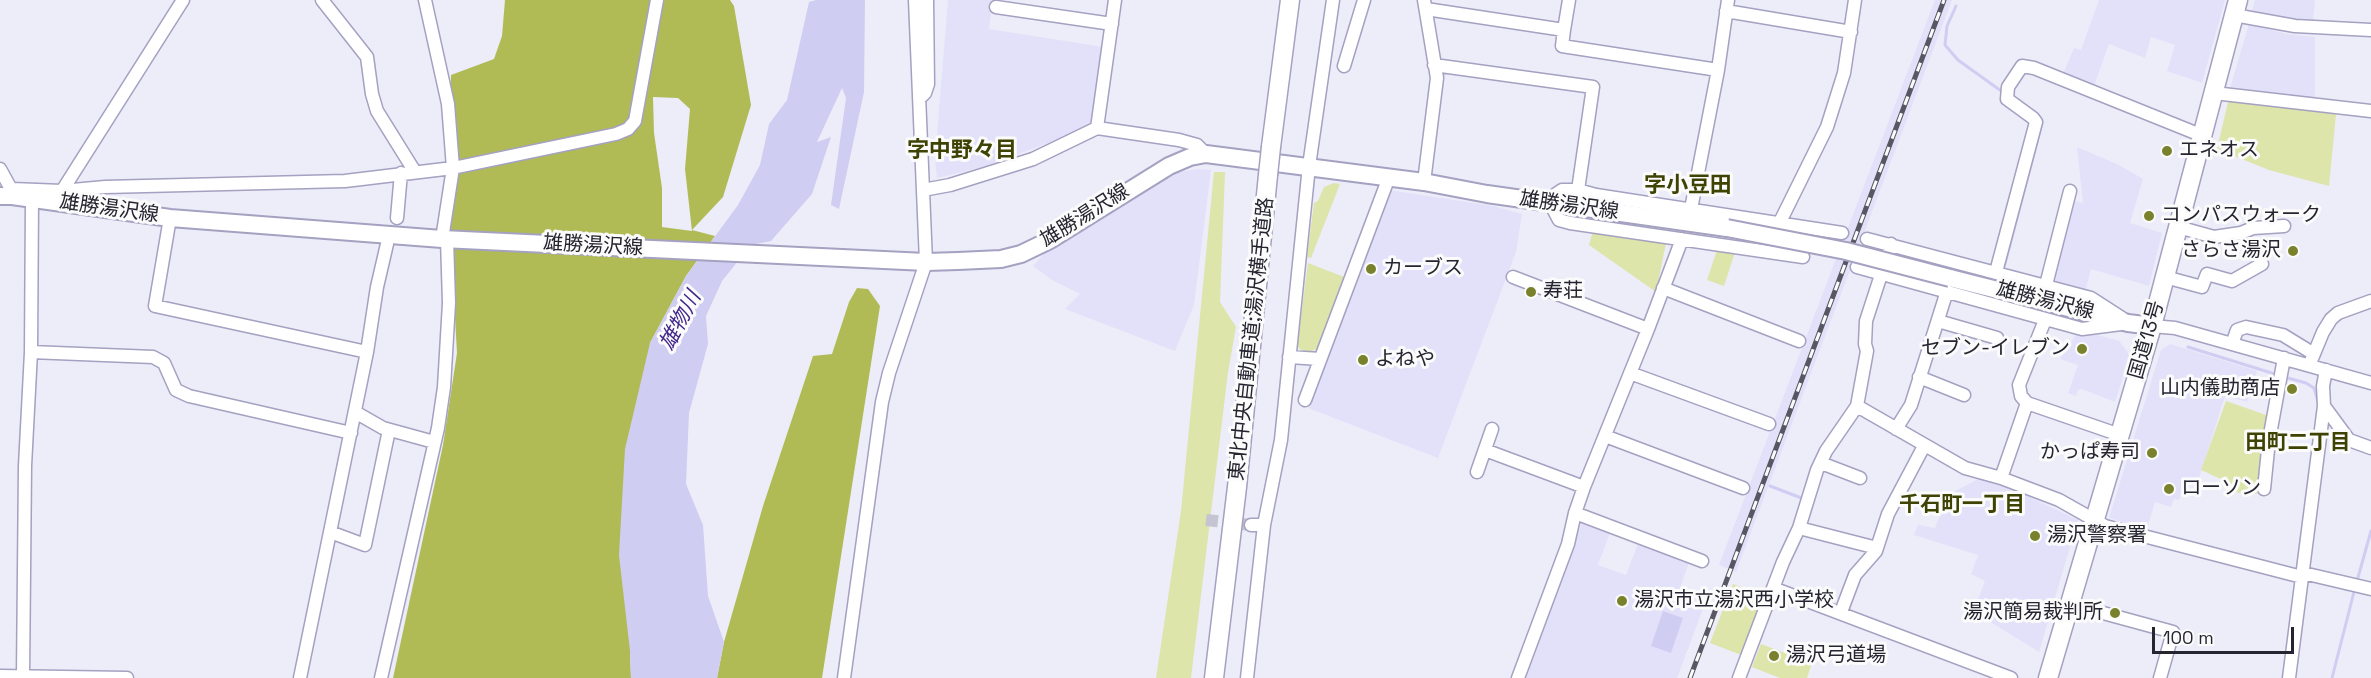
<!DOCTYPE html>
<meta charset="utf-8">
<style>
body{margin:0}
#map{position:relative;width:2371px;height:678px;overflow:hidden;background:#edecf9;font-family:"Space Grotesk",sans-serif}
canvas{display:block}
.scale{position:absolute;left:2152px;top:627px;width:142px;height:27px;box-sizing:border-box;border:3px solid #252430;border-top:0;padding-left:8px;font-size:18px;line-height:21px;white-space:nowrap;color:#252430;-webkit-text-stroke:4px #fafbfa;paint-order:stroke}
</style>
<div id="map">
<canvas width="2371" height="678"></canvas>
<div class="scale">100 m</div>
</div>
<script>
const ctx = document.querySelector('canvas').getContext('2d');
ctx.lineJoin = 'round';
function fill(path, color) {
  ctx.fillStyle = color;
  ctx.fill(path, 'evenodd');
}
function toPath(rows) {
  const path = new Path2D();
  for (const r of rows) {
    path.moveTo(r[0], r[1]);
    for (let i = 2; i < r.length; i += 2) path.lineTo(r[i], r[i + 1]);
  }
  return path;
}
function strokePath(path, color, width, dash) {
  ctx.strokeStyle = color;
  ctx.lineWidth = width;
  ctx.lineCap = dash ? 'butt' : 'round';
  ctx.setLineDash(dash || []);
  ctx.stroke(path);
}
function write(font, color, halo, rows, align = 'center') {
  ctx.font = font + ' "Space Grotesk","Noto Sans JP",sans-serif';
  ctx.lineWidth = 6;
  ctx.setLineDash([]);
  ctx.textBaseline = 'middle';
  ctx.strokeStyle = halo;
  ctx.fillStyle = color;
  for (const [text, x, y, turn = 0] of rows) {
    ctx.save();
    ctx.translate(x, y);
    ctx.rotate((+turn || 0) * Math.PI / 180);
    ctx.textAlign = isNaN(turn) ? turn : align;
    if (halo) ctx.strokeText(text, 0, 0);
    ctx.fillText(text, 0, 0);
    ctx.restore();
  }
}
fill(toPath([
 [948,0,993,0,989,29,1104,47,1091,127,986,166,937,178,935,159],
 [1935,0,1952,0,1736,572,1719,565],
 [2099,0,2225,0,2202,83,2167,71,2175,45,2151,37,2145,58,2109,44,2094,86,2063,74,2074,48,2081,50],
 [2255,0,2315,0,2313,22,2293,21,2252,11],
 [2249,24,2287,34,2315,37,2315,100,2230,88],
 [2077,147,2119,165,2143,179,2130,223,2162,233,2149,286,2091,269,2085,292,2050,282,2071,200,2083,203],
 [1197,169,1211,170,1194,305,1175,351,1065,309,1080,294,1052,280,1033,266,1046,251,1157,180,1176,173],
 [1389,190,1493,206,1522,214,1516,252,1438,458,1308,408],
 [2079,330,2119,341,2130,355,2115,402,2082,389,2078,390,2076,396,2068,393,2078,365,2060,359],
 [2170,344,2257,371,2247,402,2225,396,2198,482,2185,478,2179,500,2174,499,2171,507,2155,502,2147,529,2109,518,2161,350],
 [1982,477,2006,486,2078,520,2039,652,1984,618,1985,606,1977,602,1985,581,1971,574,1978,555,1914,535,1918,525,1935,528,1948,495],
 [1583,520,1611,530,1598,565,1626,575,1639,541,1690,560,1677,596,1704,606,1677,678,1525,678]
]), '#e3e1fa');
fill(toPath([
 [2229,98,2336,114,2329,186,2269,170,2217,149],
 [1214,172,1225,172,1220,302,1236,327,1228,372,1191,678,1156,678,1181,511],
 [1334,183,1340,184,1311,258,1307,257,1314,203,1318,201,1324,187],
 [1593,231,1666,243,1656,292,1589,245],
 [1717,250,1735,252,1724,286,1707,280],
 [1308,263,1344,277,1318,348,1309,353,1304,353,1297,346],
 [2226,401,2269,416,2257,494,2232,492,2232,484,2201,470],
 [1733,584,1767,597,1744,656,1710,643],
 [1761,644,1812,663,1807,678,1780,678,1752,667]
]), '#dde5aa');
fill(toPath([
 [505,0,730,0,734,6,751,105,723,197,692,230,715,236,686,276,650,343,630,651,631,678,393,678,443,445,457,353,450,230,451,75,494,59,502,36],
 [653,97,678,98,690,109,685,169,692,231,662,227,662,188,654,133],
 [857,288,868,289,880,306,822,678,717,678,724,642,763,506,813,356,832,354,849,302]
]), '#b1bb56');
fill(toPath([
 [816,0,865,0,864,92,839,209,831,205,846,98,842,88,817,142,831,137,812,194,771,241,751,245,722,281,706,316,708,344,689,413,686,484,703,525,708,596,724,642,717,678,631,678,630,651,619,555,625,449,650,343,686,276,738,205,760,165,769,124,787,100,809,2],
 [1663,611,1683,618,1671,653,1651,646]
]), '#d0cdf2');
strokePath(toPath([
 [1956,6,1947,26,1945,45,1958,60,2004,93],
 [2003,271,2042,123,2040,121],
 [2188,347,2278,375],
 [2284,377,2306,383,2314,388,2319,405],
 [1770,486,1804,499],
 [2357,581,2371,531],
 [2332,678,2355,588]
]), '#d0cdf2', 3);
strokePath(toPath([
 [1206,520,1251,525]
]), '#c5c4d1', 12, [12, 6]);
const minor = toPath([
 [322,0,367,57,372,94,377,111,415,172],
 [425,0,448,104,453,168,442,239],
 [996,7,1112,24],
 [1426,9,1564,30,1569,0],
 [1726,11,1851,32],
 [2234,15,2295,26,2371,30],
 [1564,30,1562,46,1718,70],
 [1434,65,1593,87,1578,190],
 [1344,66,1364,0],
 [2214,93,2371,111],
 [919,99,925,93,928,84,927,0],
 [1097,128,1115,0],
 [0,169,11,189,12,196],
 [1424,182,1437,78,1424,0],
 [12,189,62,191,105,187,345,181,453,168,616,134,628,129,635,121,657,0],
 [923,190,950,185,1033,159,1097,128,1179,140,1197,145,1206,154],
 [62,191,183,0],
 [1691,209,1718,70,1728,0],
 [170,218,155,306,367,352],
 [397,218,401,173],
 [2178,227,2214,237,2241,233,2253,228,2284,226],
 [1776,230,1827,127,1844,73,1855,0],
 [1867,239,2091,298,2122,318],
 [1803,257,1570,223,1559,220,1550,203,1556,194,1562,190,1578,190,1596,195,1842,233],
 [1857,267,2082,329,2121,324],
 [1996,272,2036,122,2033,118,2007,99,2008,87,2022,66,2034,68,2203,136],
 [1513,277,1648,329],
 [2165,277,2202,287,2207,274,2232,281,2262,264],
 [2046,285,2070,191],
 [1663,288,1799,341],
 [1938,321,1997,338],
 [2152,326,2175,328,2371,383],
 [2232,344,2237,330,2246,327,2283,335,2314,354],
 [31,352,153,357,164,363,176,390,189,396,351,433],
 [1289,357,1320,359],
 [2311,361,2323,332,2331,319,2338,313,2371,301],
 [1630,373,1769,424],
 [1919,377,1964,395],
 [1305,400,1389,177],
 [2027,403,2120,435],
 [1857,406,1867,351,1865,344,1866,321,1891,244],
 [2324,406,2349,440,2371,448],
 [355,412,383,428,434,442],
 [1896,429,1911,405,1947,291],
 [1605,436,1743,488],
 [1485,450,1584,487],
 [1821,463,1860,478],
 [1477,472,1492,429],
 [2001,478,2027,403,2021,396,2019,385,2045,320],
 [2264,489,2269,440,2284,358],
 [1575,513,1702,561],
 [1251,525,1264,525],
 [1799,528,1877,548],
 [330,532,365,545,389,430],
 [2303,573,2371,589],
 [1773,588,2011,678],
 [2070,604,2173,632,2160,678],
 [1841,612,1855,575,1876,551,1888,514,1924,446],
 [0,676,127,678],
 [23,676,25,466,31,352,32,199],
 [300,678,367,352,377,287,387,244],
 [381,678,438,428,444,387,449,303,447,239],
 [844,678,882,402,889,373,926,262,915,0],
 [1247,678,1264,525,1281,440,1309,166,1333,0],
 [1518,678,1568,544,1575,513,1584,487,1648,329,1682,239],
 [1739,678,1783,562,1799,528,1817,470,1826,451,1857,406,1965,468,2001,478,2059,500,2105,526,2302,577],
 [2289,678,2324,406,2323,386,2326,370]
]);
const major = toPath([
 [0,196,12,196,170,218,442,239,926,262,958,261,1001,259,1021,254,1050,240,1169,166,1190,157,1206,154,1424,182,1487,194,1727,228],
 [1950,278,2128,323,2152,326]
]);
const highway = toPath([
 [1271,147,1290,0],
 [1214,678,1237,487,1268,175],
 [2048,678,2152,326,2238,0]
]);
strokePath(minor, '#a4a1c1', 15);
strokePath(major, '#a4a1c1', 20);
strokePath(highway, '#a4a1c1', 21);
strokePath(minor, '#fff', 12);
strokePath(major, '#fff', 16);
strokePath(highway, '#fff', 18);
const rail = toPath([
 [1690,678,1944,0]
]);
strokePath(rail, '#575662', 5);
strokePath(rail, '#fafbfa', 3, [9]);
const majorBridge = toPath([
 [1727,228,1846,251,1950,278]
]);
const highwayBridge = toPath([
 [1268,175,1271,147]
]);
strokePath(majorBridge, '#a4a1c1', 20, []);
strokePath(highwayBridge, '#a4a1c1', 21, []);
strokePath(majorBridge, '#fff', 16);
strokePath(highwayBridge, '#fff', 18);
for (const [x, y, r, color] of [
 [2167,151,6,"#7a812d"],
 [2149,216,6,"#7a812d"],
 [2293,251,6,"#7a812d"],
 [1371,269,6,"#7a812d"],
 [1531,292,6,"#7a812d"],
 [2082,349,6,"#7a812d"],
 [1363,360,6,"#7a812d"],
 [2292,389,6,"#7a812d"],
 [2152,453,6,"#7a812d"],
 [2169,489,6,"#7a812d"],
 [2035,536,6,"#7a812d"],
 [1622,601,6,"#7a812d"],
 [2115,613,6,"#7a812d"],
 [1774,656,6,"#7a812d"]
]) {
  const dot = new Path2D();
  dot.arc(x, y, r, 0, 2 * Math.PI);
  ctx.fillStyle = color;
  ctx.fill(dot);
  strokePath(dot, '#fafbfa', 2);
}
write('20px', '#252430', '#fafbfa', [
 ["エネオス",2179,151],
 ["コンパスウォーク",2161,216],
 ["さらさ湯沢",2281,251,"right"],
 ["カーブス",1383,269],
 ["寿荘",1543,292],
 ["セブン-イレブン",2070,349,"right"],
 ["よねや",1375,360],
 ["山内儀助商店",2280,389,"right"],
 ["かっぱ寿司",2140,453,"right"],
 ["ローソン",2181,489],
 ["湯沢警察署",2047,536],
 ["湯沢市立湯沢西小学校",1634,601],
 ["湯沢簡易裁判所",2103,613,"right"],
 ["湯沢弓道場",1786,656]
], 'left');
write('20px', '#252430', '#fafbfa', [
 ["雄勝湯沢線",1569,206,8],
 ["雄勝湯沢線",109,209,8],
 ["雄勝湯沢線",1085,216,-32],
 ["雄勝湯沢線",593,246,3],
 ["雄勝湯沢線",2045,301,14],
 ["東北中央自動車道;湯沢横手道路",1252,339,-84],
 ["国道13号",2147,340,-74]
]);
write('italic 21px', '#42268a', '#fafbfa', [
 ["雄物川",681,321,-62]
]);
write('bold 21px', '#3e4202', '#fafbfa', [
 ["田町二丁目",2298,443],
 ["千石町一丁目",1962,505]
]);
write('bold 22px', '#3e4202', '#fafbfa', [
 ["字中野々目",962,151],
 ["字小豆田",1688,186]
]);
</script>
